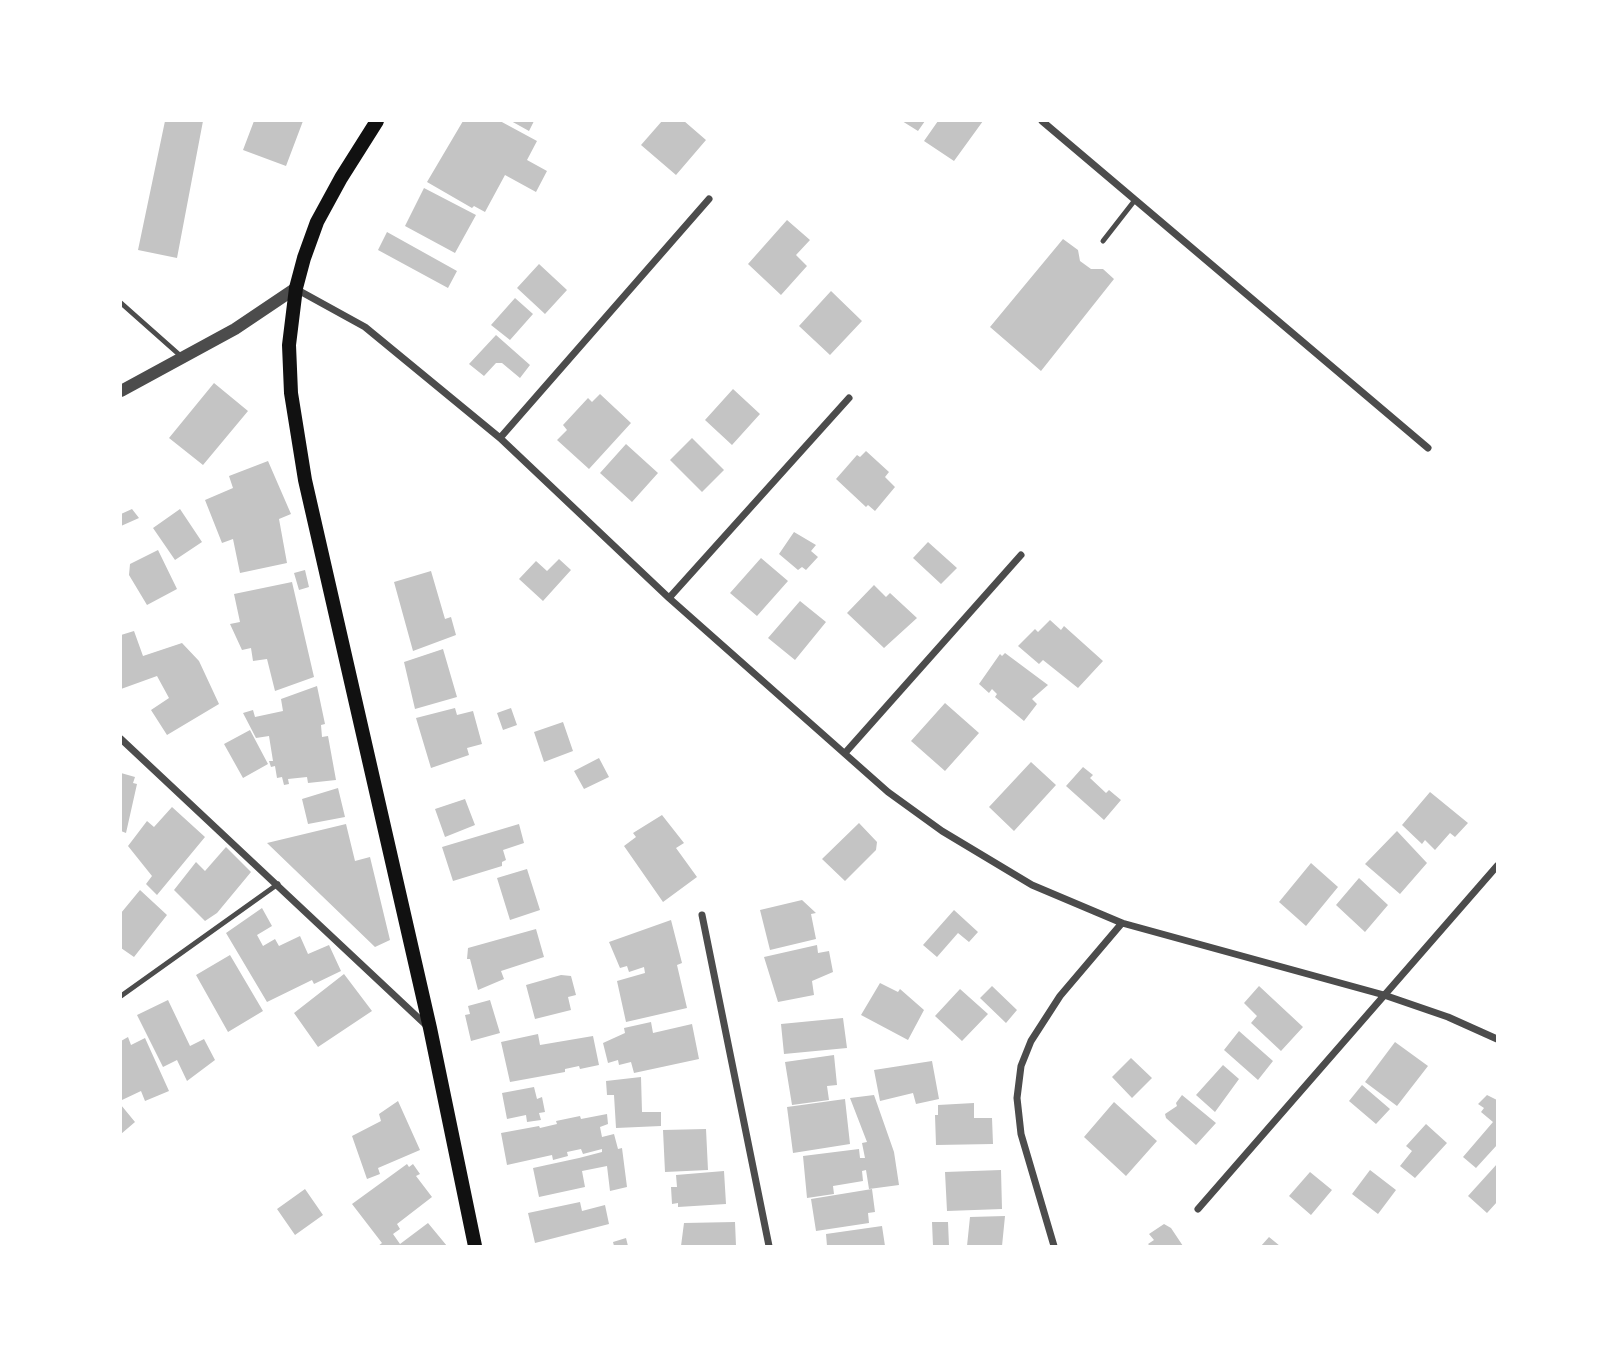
<!DOCTYPE html>
<style>
body{margin:0}
#map{position:relative;width:1618px;height:1367px;overflow:hidden;background:#fff;font-family:"Fira Sans Condensed",sans-serif}
canvas{display:block}
.frame{position:absolute;inset:0;border:122px solid #fff;pointer-events:none}
</style>
<div id="map">
<canvas width="1618" height="1367"></canvas>
<div class="frame"></div>
</div>
<script>
const ctx = document.querySelector('canvas').getContext('2d');
ctx.lineJoin = 'round';
function fill(path, color) {
  ctx.fillStyle = color;
  ctx.fill(path, 'evenodd');
}
function toPath(rows) {
  const path = new Path2D();
  for (const r of rows) {
    path.moveTo(r[0], r[1]);
    for (let i = 2; i < r.length; i += 2) path.lineTo(r[i], r[i + 1]);
  }
  return path;
}
function strokePath(path, color, width, dash) {
  ctx.strokeStyle = color;
  ctx.lineWidth = width;
  ctx.lineCap = dash ? 'butt' : 'round';
  ctx.setLineDash(dash || []);
  ctx.stroke(path);
}
fill(toPath([
 [165,121,203,121,177,258,138,250],
 [254,121,303,121,286,166,243,150],
 [463,121,500,121,537,141,527,160,547,171,536,192,505,175,485,212,474,206,472,208,427,182],
 [511,121,534,121,529,131],
 [662,121,684,121,706,140,676,175,641,145],
 [902,121,925,121,918,131],
 [938,121,983,121,954,161,924,141],
 [424,188,476,215,455,253,405,226],
 [787,220,810,240,796,255,807,266,781,295,748,264],
 [387,232,457,271,448,288,378,250],
 [1063,239,1078,250,1080,261,1091,269,1103,269,1114,279,1041,371,990,327],
 [539,264,567,290,545,314,517,288],
 [831,291,862,321,830,355,799,326],
 [515,298,533,314,510,340,491,325],
 [496,335,530,365,520,378,502,363,496,363,484,376,469,364],
 [214,383,248,411,203,465,169,438],
 [733,389,760,414,732,445,705,420],
 [600,394,631,423,589,469,557,440,567,430,563,425,588,398,592,402],
 [692,438,724,470,702,492,670,460],
 [626,444,658,473,632,502,600,473],
 [866,451,889,472,885,477,895,487,875,511,868,505,866,507,836,479,857,455,860,457],
 [268,461,291,514,279,519,287,563,240,573,233,539,222,543,205,500,233,488,229,476],
 [132,509,139,518,121,526,121,514],
 [180,509,202,542,175,560,153,528],
 [794,532,816,545,811,551,818,557,806,570,802,567,798,570,779,554],
 [928,542,957,568,941,584,913,558],
 [158,550,177,589,147,605,129,575,130,564],
 [761,558,788,581,757,616,730,593],
 [559,559,571,570,543,601,519,579,536,561,547,571],
 [305,570,309,587,299,590,294,573],
 [431,571,445,619,451,617,456,635,413,651,394,582],
 [292,582,314,677,275,691,267,659,253,661,251,648,242,650,230,624,240,622,234,594],
 [874,585,886,597,890,593,917,618,884,648,847,613],
 [800,601,826,622,795,660,768,638],
 [1050,620,1061,630,1064,626,1103,661,1078,688,1043,660,1039,664,1018,646,1035,629,1038,632],
 [134,631,143,656,182,643,199,661,219,704,167,735,151,710,169,698,157,676,121,689,121,635],
 [443,649,457,697,415,709,404,662],
 [1005,653,1048,685,1032,699,1037,704,1024,721,995,697,997,694,992,689,989,693,979,684,1000,654,1002,656],
 [317,686,325,724,321,725,322,737,328,736,336,780,308,783,307,777,288,779,289,784,284,785,282,777,277,778,275,766,271,767,269,761,273,761,269,736,256,738,243,713,253,710,255,717,283,711,281,699],
 [945,703,979,733,945,771,911,741],
 [455,708,457,715,473,711,482,744,467,748,469,755,431,768,416,718],
 [511,708,517,725,503,730,497,713],
 [563,722,573,751,544,762,534,732],
 [250,730,268,764,243,778,224,744],
 [599,758,609,777,584,789,574,771],
 [1031,762,1056,785,1014,831,989,807],
 [1083,767,1093,775,1090,778,1106,793,1109,790,1121,800,1104,820,1066,786],
 [121,773,135,777,133,783,137,784,126,833,121,831],
 [338,788,345,817,308,824,302,799],
 [1430,792,1468,823,1455,837,1450,833,1435,850,1425,840,1422,844,1402,825],
 [465,799,475,825,445,837,435,809],
 [172,807,205,837,157,895,146,884,152,876,128,846,147,821,154,827],
 [662,815,684,843,676,848,697,877,663,902,624,846,636,837,633,833],
 [859,823,877,842,876,850,845,881,822,859],
 [346,824,355,861,370,857,390,940,375,947,267,843],
 [519,824,524,843,503,850,506,860,502,862,502,866,453,881,442,847],
 [1397,831,1427,863,1400,894,1365,864],
 [226,847,251,872,217,913,205,921,174,890,196,862,205,871],
 [1311,863,1338,887,1306,926,1279,902],
 [527,869,540,910,510,920,497,878],
 [1359,878,1388,905,1365,932,1336,905],
 [140,890,167,915,134,957,121,948,121,913],
 [802,900,816,913,811,914,816,939,770,950,760,910],
 [262,908,272,926,257,935,263,946,275,939,279,946,300,936,308,954,329,945,341,971,314,984,312,980,267,1002,226,933],
 [954,910,978,932,969,942,958,933,937,957,923,945],
 [671,920,682,963,677,965,687,1008,626,1022,617,981,645,973,644,967,629,972,627,966,620,968,609,942],
 [536,929,544,957,501,971,504,979,478,990,470,959,467,959,468,948],
 [817,945,818,953,829,951,833,972,812,981,814,995,778,1002,764,957],
 [230,955,263,1011,228,1032,196,975],
 [344,974,372,1011,318,1047,294,1013],
 [561,975,571,976,576,995,568,997,571,1010,535,1019,526,985],
 [880,983,898,992,900,989,924,1010,908,1040,861,1015],
 [992,986,1017,1010,1006,1023,980,998],
 [1259,986,1303,1027,1281,1051,1251,1023,1257,1016,1244,1003],
 [960,989,988,1014,962,1041,935,1016],
 [168,1000,190,1046,204,1039,215,1060,187,1081,177,1060,163,1067,137,1015],
 [490,1000,500,1033,471,1041,465,1015,470,1014,468,1006],
 [843,1018,847,1048,784,1054,781,1024],
 [651,1022,653,1033,692,1024,699,1059,634,1073,631,1062,619,1065,618,1060,608,1063,603,1043,625,1033,624,1028],
 [1239,1031,1273,1061,1258,1080,1224,1050],
 [538,1034,540,1045,593,1036,599,1065,580,1069,579,1066,565,1069,565,1072,510,1082,501,1042],
 [128,1037,131,1045,145,1038,169,1091,145,1101,141,1091,122,1100,121,1041],
 [1395,1042,1428,1066,1397,1106,1365,1082],
 [834,1055,837,1085,827,1086,829,1100,792,1105,785,1062],
 [1131,1058,1152,1078,1132,1098,1112,1077],
 [932,1061,939,1099,916,1104,913,1093,880,1101,874,1070],
 [1223,1065,1239,1079,1215,1112,1196,1095],
 [641,1077,642,1112,661,1112,661,1126,616,1128,614,1095,607,1095,606,1081],
 [1362,1085,1390,1109,1376,1124,1349,1101],
 [534,1087,537,1099,542,1097,545,1112,539,1113,541,1120,527,1122,526,1115,507,1119,502,1093],
 [874,1095,894,1152,899,1185,869,1189,866,1170,862,1171,863,1181,833,1186,834,1194,807,1198,803,1156,859,1149,860,1158,865,1158,862,1143,867,1142,850,1098],
 [1182,1095,1216,1123,1196,1145,1166,1118,1165,1114,1177,1106,1176,1103],
 [1487,1095,1497,1100,1497,1145,1476,1168,1463,1157,1493,1122,1481,1112,1484,1108,1478,1104],
 [845,1099,850,1144,793,1153,787,1107],
 [398,1101,420,1150,378,1168,380,1174,367,1179,352,1136,381,1121,379,1114],
 [1114,1102,1157,1141,1126,1176,1084,1137],
 [974,1103,974,1118,992,1118,993,1144,936,1145,935,1115,938,1115,938,1105],
 [121,1105,135,1122,121,1134],
 [607,1114,608,1124,600,1127,602,1137,614,1134,618,1149,622,1148,627,1187,610,1191,607,1166,582,1171,585,1187,539,1197,533,1168,579,1158,602,1152,602,1149,583,1154,581,1149,567,1152,568,1156,553,1160,552,1155,507,1165,501,1133,539,1126,540,1128,557,1124,556,1121,580,1116,581,1119],
 [1426,1124,1447,1143,1415,1178,1400,1166,1412,1151,1406,1146],
 [706,1129,708,1170,665,1172,663,1130],
 [407,1164,409,1167,413,1164,420,1174,416,1176,432,1197,397,1224,400,1229,393,1234,400,1244,428,1223,447,1246,378,1246,382,1243,352,1204],
 [1497,1164,1497,1202,1487,1213,1468,1196],
 [1001,1170,1002,1209,947,1211,945,1172],
 [1370,1170,1396,1190,1378,1214,1352,1194],
 [724,1171,726,1204,678,1207,678,1203,672,1204,671,1187,677,1187,676,1175],
 [1310,1172,1332,1190,1311,1215,1289,1196],
 [305,1189,323,1215,295,1235,277,1209],
 [872,1189,875,1212,868,1213,869,1223,816,1231,811,1199],
 [580,1202,582,1211,605,1205,609,1224,535,1243,528,1213],
 [1005,1216,1002,1246,967,1246,970,1217],
 [735,1222,736,1246,681,1246,684,1223],
 [932,1222,948,1222,949,1246,933,1246],
 [1164,1224,1171,1228,1183,1246,1150,1246,1148,1244,1154,1240,1149,1234],
 [882,1226,885,1246,827,1246,826,1234],
 [1269,1237,1280,1246,1261,1246],
 [626,1238,628,1246,614,1246,613,1242]
]), '#c4c4c4');
strokePath(toPath([
 [1103,241,1135,200],
 [121,303,183,358],
 [121,996,278,884]
]), '#4c4c4c', 5);
strokePath(toPath([
 [1042,121,1428,448],
 [296,289,365,327,500,438,669,598,888,792,942,831,1032,885,1122,923,1384,995,1448,1017,1497,1039],
 [500,438,709,199],
 [669,598,849,398],
 [121,739,427,1026],
 [845,753,1021,555],
 [702,915,769,1246],
 [1198,1209,1497,866],
 [1054,1246,1021,1134,1017,1098,1021,1066,1031,1041,1060,996,1122,923]
]), '#4c4c4c', 7);
strokePath(toPath([
 [121,391,235,329,296,288]
]), '#4c4c4c', 12);
strokePath(toPath([
 [377,121,341,178,317,222,304,258,296,288,289,345,291,393,305,480,430,1028,475,1246]
]), '#111', 14);
</script>
